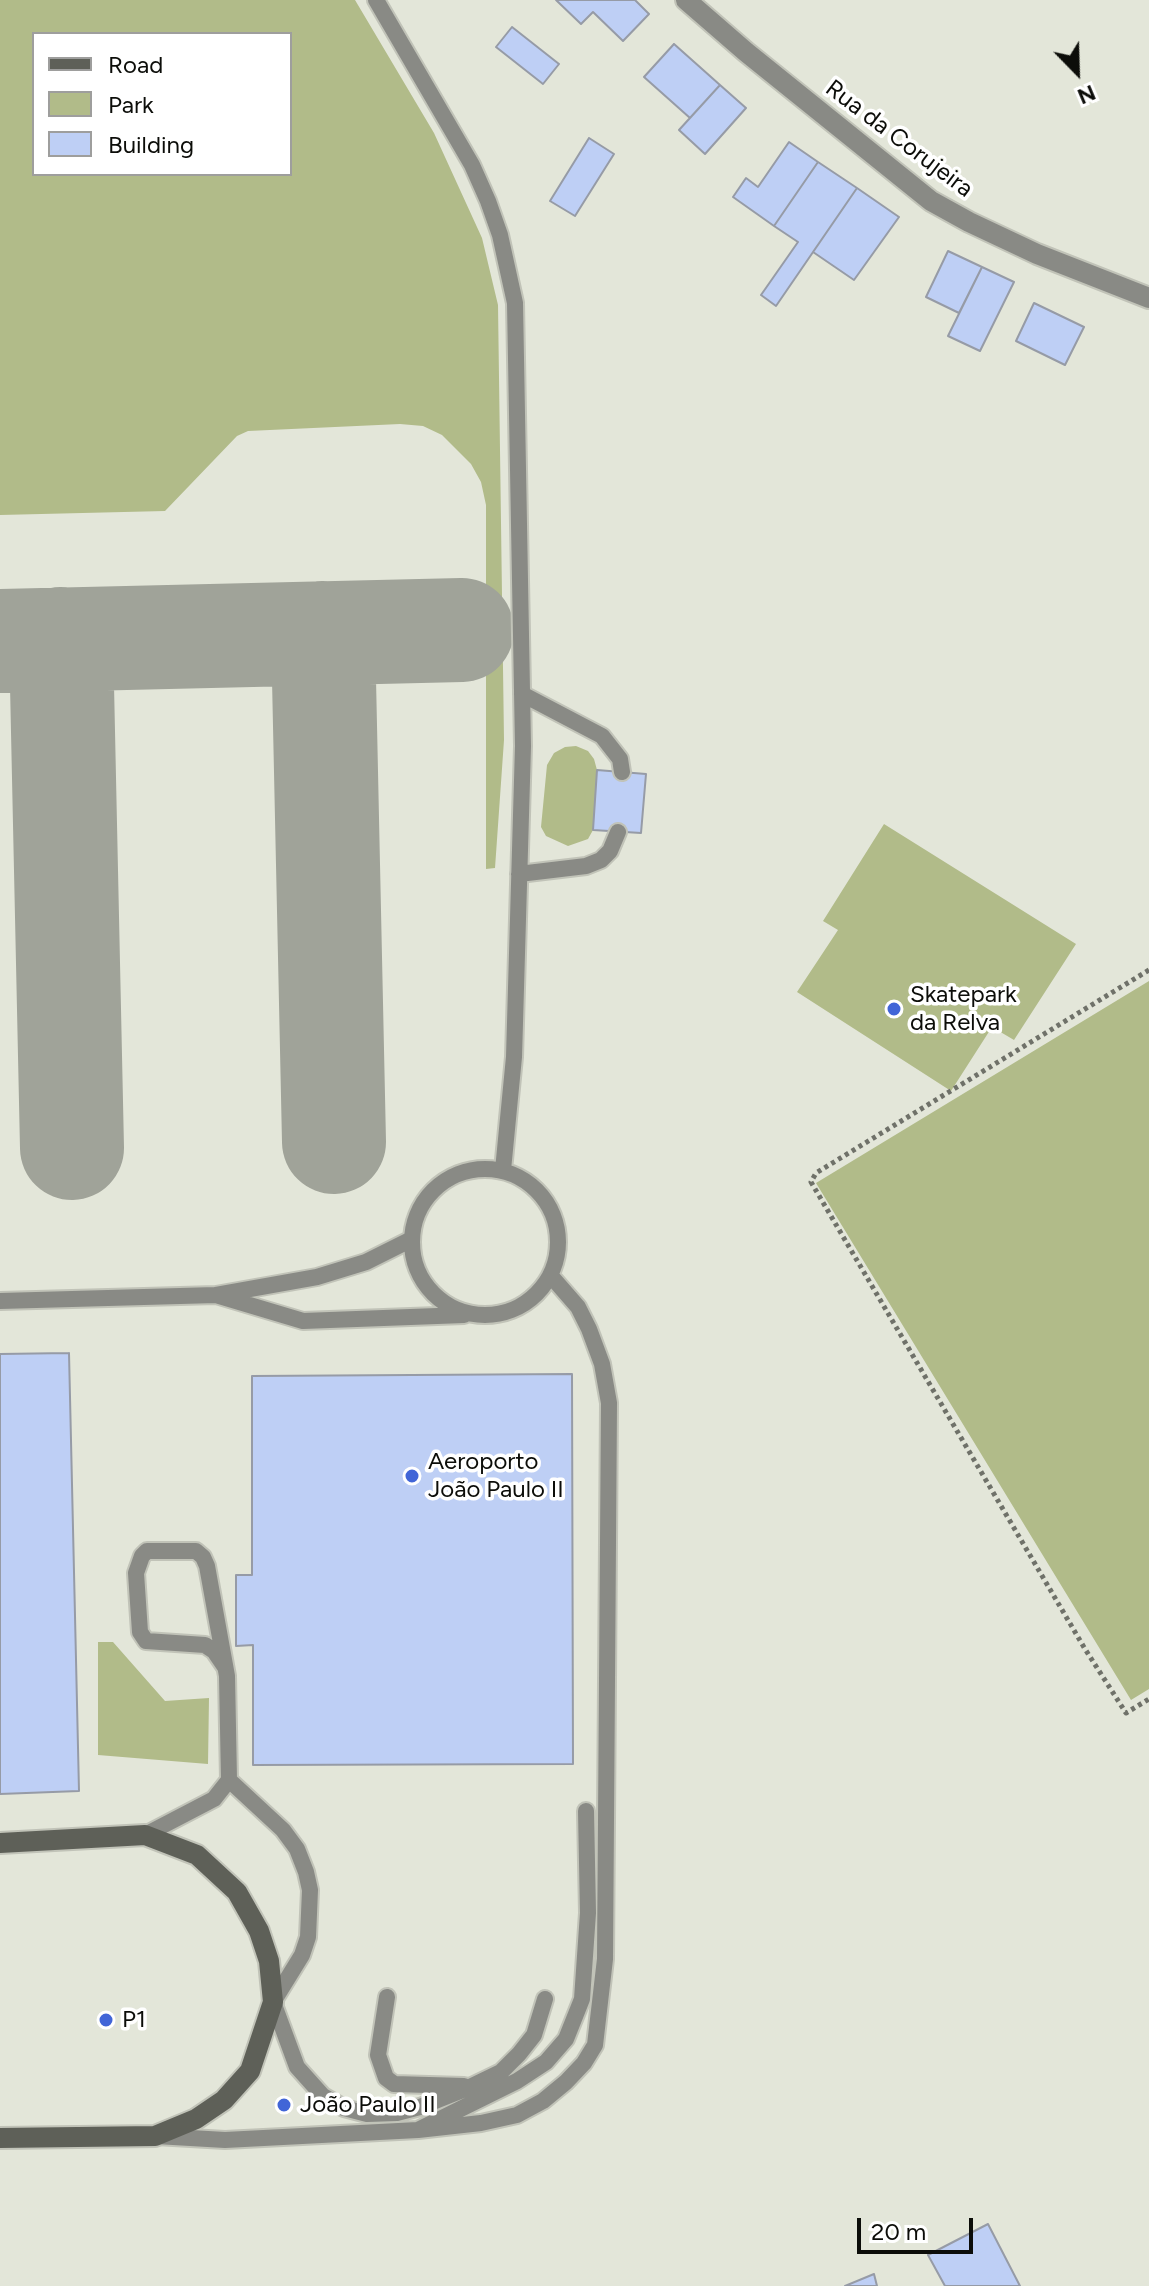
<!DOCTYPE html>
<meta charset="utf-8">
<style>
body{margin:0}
#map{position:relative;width:1149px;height:2286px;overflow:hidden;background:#e3e6d9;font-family:Figtree,sans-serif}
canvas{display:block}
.legend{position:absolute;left:32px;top:32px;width:260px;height:144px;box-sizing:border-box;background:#fff;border:2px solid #9e9e9d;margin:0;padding:10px 14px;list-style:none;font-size:24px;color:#0c0d09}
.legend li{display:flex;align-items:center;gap:16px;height:40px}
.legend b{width:40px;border:2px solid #9e9e9d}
.north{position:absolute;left:1037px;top:32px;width:80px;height:80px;-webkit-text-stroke:6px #fff;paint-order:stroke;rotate:157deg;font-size:22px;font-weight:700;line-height:32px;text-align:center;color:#0c0d09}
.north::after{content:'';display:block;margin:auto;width:28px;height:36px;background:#0c0d09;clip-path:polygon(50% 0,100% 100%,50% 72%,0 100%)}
.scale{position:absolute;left:857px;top:2218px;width:116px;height:36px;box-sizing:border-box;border:4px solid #0c0d09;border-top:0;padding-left:10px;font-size:24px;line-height:28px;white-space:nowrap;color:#0c0d09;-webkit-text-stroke:6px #fff;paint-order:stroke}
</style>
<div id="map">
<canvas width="1149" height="2286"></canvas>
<ul class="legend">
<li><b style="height:10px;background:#5e6058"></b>Road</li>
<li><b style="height:22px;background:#b1bb89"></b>Park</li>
<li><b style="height:22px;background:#becff5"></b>Building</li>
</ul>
<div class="north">N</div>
<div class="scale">20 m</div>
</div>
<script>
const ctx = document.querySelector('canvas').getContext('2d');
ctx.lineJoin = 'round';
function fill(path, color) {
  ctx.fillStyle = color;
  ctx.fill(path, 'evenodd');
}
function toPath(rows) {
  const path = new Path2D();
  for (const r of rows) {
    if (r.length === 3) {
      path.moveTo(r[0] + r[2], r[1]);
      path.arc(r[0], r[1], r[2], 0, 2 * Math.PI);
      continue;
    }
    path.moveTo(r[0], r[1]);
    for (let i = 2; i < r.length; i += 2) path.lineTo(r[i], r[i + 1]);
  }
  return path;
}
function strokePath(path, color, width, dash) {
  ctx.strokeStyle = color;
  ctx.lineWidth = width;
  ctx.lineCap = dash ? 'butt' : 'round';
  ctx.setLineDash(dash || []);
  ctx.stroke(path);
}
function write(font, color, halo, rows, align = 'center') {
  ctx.font = font + ' Figtree,sans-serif';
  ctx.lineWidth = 7;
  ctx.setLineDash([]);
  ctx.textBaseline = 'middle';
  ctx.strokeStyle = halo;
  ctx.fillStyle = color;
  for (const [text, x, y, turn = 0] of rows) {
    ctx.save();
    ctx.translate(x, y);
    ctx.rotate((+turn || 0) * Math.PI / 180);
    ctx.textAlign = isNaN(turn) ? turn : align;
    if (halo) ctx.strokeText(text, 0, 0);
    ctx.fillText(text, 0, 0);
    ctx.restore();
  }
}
fill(toPath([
 [0,0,355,0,434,133,482,238,498,305,504,740,495,868,486,869,486,505,481,482,471,464,442,435,423,426,400,424,248,431,237,436,165,511,0,515],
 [34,34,290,34,290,174,34,174],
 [576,746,588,751,594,759,597,770,593,830,588,839,568,846,546,836,541,827,547,765,554,753,565,747],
 [884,824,1076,944,1014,1040,992,1027,951,1091,797,992,838,930,823,921],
 [1149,981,1149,1689,1131,1700,816,1183],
 [98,1642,113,1642,165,1701,209,1698,208,1764,98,1755]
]), '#b1bb89');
strokePath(toPath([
 [323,633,334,1142],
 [61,639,72,1148],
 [0,641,462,630]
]), '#a0a399', 104);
const building = toPath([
 [556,0,635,0,649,14,623,41,593,12,581,24,556,0],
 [512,27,559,64,543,84,496,47,512,27],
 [674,44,720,85,690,118,644,77,674,44],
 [720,85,746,108,705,154,679,130,720,85],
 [589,138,614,154,575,216,550,201,589,138],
 [789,142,818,162,774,226,733,197,746,178,758,187,789,142],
 [818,162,857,188,776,306,761,295,798,242,774,226,818,162],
 [857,188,899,217,854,280,813,252,857,188],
 [948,251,982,267,959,313,926,297,948,251],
 [982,267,1014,282,980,351,948,336,982,267],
 [1034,303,1084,327,1065,365,1016,341,1034,303],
 [597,770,646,774,641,833,593,830,597,770],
 [69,1353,79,1791,0,1794,0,1354,69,1353],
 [572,1374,573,1764,253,1765,253,1645,236,1646,236,1575,252,1575,252,1376,572,1374],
 [988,2224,1020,2286,945,2286,928,2255,988,2224],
 [874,2274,877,2286,845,2286,874,2274]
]);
fill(building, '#becff5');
strokePath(building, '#969ba6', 2);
const service = toPath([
 [376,0,472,165,488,201,500,235,515,303,523,746,514,1057,503,1170],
 [522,694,602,736,620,759,622,772],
 [519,874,586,866,601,860,610,851,618,832],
 [485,1242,73],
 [410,1240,366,1262,317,1277,216,1295,303,1321,464,1315],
 [0,1301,216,1295],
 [225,1667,214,1651,205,1645,146,1641,140,1632,136,1573,142,1556,147,1551,196,1551,203,1557,207,1566,227,1676,229,1780,283,1830,297,1849,306,1872,310,1890,308,1937,302,1955,273,2002,297,2067,323,2096,344,2108,367,2114,397,2113,420,2107,470,2087,501,2072,519,2054,534,2035,545,1999],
 [145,1835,214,1799,229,1780],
 [387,1997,378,2055,386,2078,394,2084,464,2086],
 [418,2130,481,2123,517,2115,543,2101,566,2082,584,2063,595,2045,605,1959,609,1403,602,1364,589,1329,578,1307,551,1276],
 [156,2136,225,2140,418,2130,517,2081,546,2062,566,2039,582,1999,588,1913,586,1811]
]);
const minor = toPath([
 [686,0,746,52,931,201,969,222,1037,254,1149,298]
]);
const secondary = toPath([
 [0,1843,145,1835,197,1855,237,1892,259,1931,269,1961,273,2002,250,2071,224,2100,196,2119,155,2136,0,2138]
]);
strokePath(service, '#c1c3b8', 20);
strokePath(minor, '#c1c3b8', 24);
strokePath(secondary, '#c1c3b8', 24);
strokePath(toPath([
 [1149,970,816,1173,811,1182,1085,1649,1126,1713,1149,1699]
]), '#6f7169', 5, [4, 4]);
strokePath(service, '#898a85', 16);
strokePath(minor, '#898a85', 20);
strokePath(secondary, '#5e6058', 20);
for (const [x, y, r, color] of [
 [894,1009,8,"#4165d7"],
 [412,1476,8,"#4165d7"],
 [106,2020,8,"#4165d7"],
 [284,2105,8,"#4165d7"]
]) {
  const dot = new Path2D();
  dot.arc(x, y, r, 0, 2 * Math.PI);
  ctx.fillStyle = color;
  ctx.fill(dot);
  strokePath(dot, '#fff', 3);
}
write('24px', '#0c0d09', '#fff', [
 ["Rua da Corujeira",899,139,37]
]);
write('24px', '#0c0d09', '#fff', [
 ["Skatepark",910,995],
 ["da Relva",910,1023],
 ["Aeroporto",428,1462],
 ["João Paulo II",428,1490],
 ["P1",122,2020],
 ["João Paulo II",300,2105]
], 'left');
</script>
